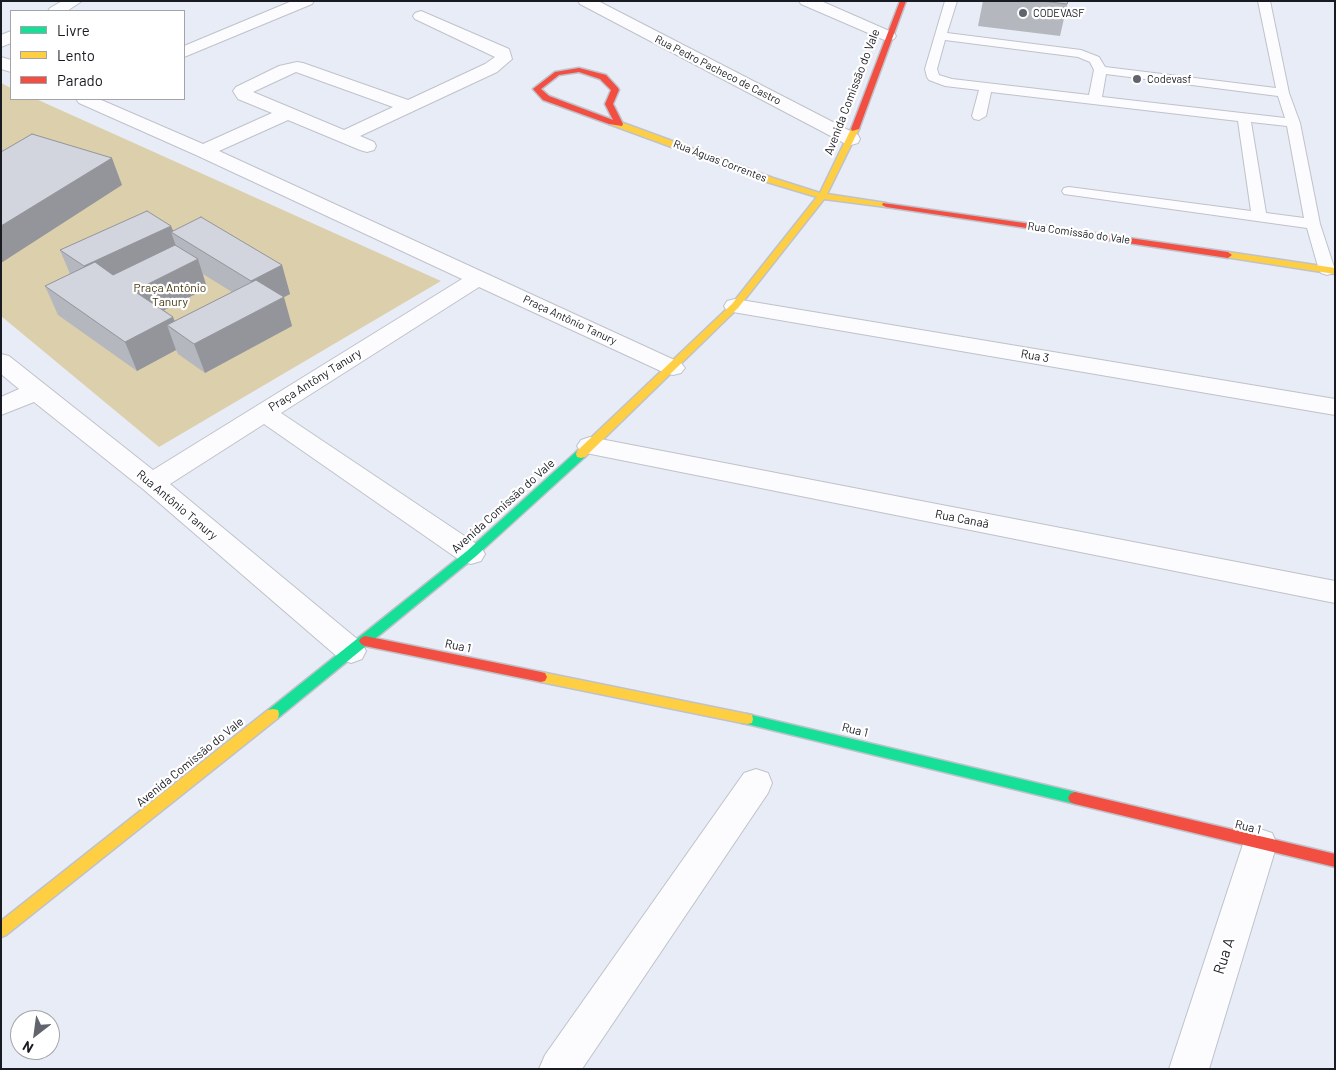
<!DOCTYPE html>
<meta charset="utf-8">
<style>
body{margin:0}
#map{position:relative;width:1336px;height:1070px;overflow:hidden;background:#e8ecf6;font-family:Barlow,sans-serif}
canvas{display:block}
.frame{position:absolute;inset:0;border:2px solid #191b22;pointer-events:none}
.legend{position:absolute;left:10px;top:10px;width:175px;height:90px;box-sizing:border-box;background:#fff;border:1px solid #a3a4a7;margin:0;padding:6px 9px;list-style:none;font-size:15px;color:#191b22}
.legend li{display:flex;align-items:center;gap:10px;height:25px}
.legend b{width:25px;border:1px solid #a3a4a7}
.north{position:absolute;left:10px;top:1010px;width:50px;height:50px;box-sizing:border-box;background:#fff;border:1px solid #a3a4a7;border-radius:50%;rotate:210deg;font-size:14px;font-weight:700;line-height:20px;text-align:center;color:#191b22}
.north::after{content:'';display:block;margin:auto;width:18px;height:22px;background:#61646c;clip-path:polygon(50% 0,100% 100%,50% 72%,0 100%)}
</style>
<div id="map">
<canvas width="1336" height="1070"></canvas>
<div class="frame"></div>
<ul class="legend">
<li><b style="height:6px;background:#16e098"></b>Livre</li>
<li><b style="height:6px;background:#ffcf43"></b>Lento</li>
<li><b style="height:6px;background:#f24e42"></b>Parado</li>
</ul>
<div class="north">N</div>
</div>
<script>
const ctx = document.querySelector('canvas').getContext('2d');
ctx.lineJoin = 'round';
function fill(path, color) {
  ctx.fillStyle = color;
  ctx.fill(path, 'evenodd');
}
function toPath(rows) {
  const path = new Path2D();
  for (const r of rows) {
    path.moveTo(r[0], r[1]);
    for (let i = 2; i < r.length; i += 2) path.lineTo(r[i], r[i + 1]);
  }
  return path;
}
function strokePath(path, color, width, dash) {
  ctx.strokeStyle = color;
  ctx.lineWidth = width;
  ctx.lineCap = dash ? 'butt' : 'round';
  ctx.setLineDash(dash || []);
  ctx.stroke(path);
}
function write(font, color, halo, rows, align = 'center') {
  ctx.font = font + ' Barlow,sans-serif';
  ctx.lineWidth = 4.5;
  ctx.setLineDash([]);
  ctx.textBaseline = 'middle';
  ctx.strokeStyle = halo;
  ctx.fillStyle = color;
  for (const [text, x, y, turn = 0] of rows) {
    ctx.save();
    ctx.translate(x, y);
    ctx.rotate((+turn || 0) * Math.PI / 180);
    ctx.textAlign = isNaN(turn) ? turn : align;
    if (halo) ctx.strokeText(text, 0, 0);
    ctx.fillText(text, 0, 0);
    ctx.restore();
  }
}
fill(toPath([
 [1,83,11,88,11,99,36,99,441,281,159,447,1,316]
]), '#dccfac');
const lane = toPath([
 [945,1,957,1,947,33,1081,50,1099,57,1105,67,1276,88,1258,1,1270,1,1289,93,1300,123,1320,224,1335,270,1333,273,1327,275,1321,273,1319,270,1307,228,1064,194,1062,191,1064,188,1069,187,1251,211,1238,121,991,92,986,116,979,120,974,119,972,116,979,90,945,86,929,80,927,77,925,69,945,1],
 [945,40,1078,57,1090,62,1094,70,1089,95,952,79,939,75,937,69,945,40],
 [1106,74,1278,96,1285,118,1102,97,1106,74],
 [1251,122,1287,126,1304,218,1266,213,1251,122]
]);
const street = toPath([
 [62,1,82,1,67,11,48,11,50,8,62,1],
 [292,1,314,1,312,4,184,57,184,46,292,1],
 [578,1,598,1,858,135,860,139,858,143,851,145,844,143,580,4,578,1],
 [799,1,821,1,894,33,896,36,894,39,888,41,882,39,801,4,799,1],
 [421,11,509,49,512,59,497,72,360,136,374,142,376,146,374,150,367,152,360,150,288,120,219,151,681,363,685,368,681,373,673,375,665,373,479,287,281,413,481,547,485,554,481,561,471,564,461,561,264,424,170,484,362,643,366,651,362,659,351,663,340,659,143,489,34,402,1,415,1,397,19,389,1,374,1,354,9,356,153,470,462,279,196,155,79,103,76,99,99,99,203,144,272,113,238,99,233,91,236,87,279,66,297,62,303,63,408,100,485,64,495,57,415,19,413,16,415,13,421,11],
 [296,72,393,107,344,130,253,92,296,72],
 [11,31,11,43,1,47,1,35,11,31],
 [1,57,11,60,11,72,1,69,1,57],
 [735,299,1335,399,1335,415,727,311,724,306,727,301,735,299],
 [590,437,1335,581,1335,603,581,452,577,446,581,440,590,437],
 [756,769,768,773,772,783,768,793,582,1069,539,1069,545,1055,744,773,756,769],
 [1260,829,1272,833,1277,844,1209,1069,1169,1069,1243,844,1248,833,1260,829]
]);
const fast = toPath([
 [581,450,585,451,586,454,585,457,475,557,278,718,273,719,268,718,267,714,268,710,467,551,577,451,581,450],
 [747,714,1075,792,1080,794,1082,798,1080,802,1075,804,747,724,742,723,741,719,742,715,747,714]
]);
const slow = toPath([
 [609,120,615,120,773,178,820,193,851,129,858,127,859,129,827,194,886,203,890,205,886,207,824,199,738,308,585,457,581,458,577,457,576,454,577,451,732,304,817,197,767,182,609,124,609,120],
 [1228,252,1335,268,1335,274,1225,257,1224,255,1228,252],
 [541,672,747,714,752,715,753,719,752,723,747,724,541,682,537,681,535,677,537,673,541,672],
 [273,709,278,710,279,714,278,718,6,935,1,937,1,921,268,710,273,709]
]);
const jam = toPath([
 [900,1,906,1,859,129,852,131,851,129,900,1],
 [579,68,606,75,618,88,619,90,613,104,623,124,622,126,609,124,543,100,533,89,555,72,579,68],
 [579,72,600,79,611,90,605,104,613,120,549,96,541,89,559,75,579,72],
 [883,203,1228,252,1232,255,1228,258,886,207,882,205,883,203],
 [365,636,541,672,545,673,547,677,545,681,541,682,365,646,361,644,359,641,361,638,365,636],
 [1075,792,1335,854,1335,867,1075,804,1070,802,1068,798,1070,794,1075,792]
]);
strokePath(lane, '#bfc2ca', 2);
strokePath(street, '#bfc2ca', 2);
strokePath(fast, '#bfc2ca', 3);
strokePath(slow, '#bfc2ca', 3);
strokePath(jam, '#bfc2ca', 3);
fill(lane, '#fcfcfe');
fill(street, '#fcfcfe');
fill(fast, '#16e098');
fill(slow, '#ffcf43');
fill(jam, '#f24e42');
fill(toPath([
 [983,1,1068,1,1060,36,978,26],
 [171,226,173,231,282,265,290,294,283,297,292,326,205,373,178,354,176,350,137,371,58,315,45,286,70,274,60,250],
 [203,274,232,292,175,321,173,317,164,310,207,288]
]), '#b5b7be');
fill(toPath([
 [112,158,122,185,1,263,1,226],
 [171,226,174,233,171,232,179,255,95,295,84,266],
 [198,259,207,288,145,320,134,291],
 [282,265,290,294,260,310,251,281],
 [284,297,292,326,205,373,194,344],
 [173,317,179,334,167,325,176,350,137,371,125,342]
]), '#93959b');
const building = toPath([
 [1042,1,1068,1,1067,4,1042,1],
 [32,134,112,158,1,226,1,152,32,134],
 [147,211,171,226,84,266,60,250,147,211],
 [201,217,282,265,251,281,171,232,201,217],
 [175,245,198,259,134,291,173,317,125,342,45,286,95,262,113,275,175,245],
 [256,280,284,297,194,344,167,325,256,280]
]);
fill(building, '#d2d5dd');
strokePath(building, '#93959b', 1);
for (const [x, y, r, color] of [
 [1023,13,5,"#61646c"],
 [1137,79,5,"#61646c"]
]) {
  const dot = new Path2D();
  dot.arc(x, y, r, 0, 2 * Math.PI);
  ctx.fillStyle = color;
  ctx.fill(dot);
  strokePath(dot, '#fff', 2);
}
write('11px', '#191b22', '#fff', [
 ["CODEVASF",1033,13],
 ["Codevasf",1147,79]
], 'left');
write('11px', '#191b22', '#fff', [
 ["Rua Pedro Pacheco de Castro",718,70,27],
 ["Rua Águas Correntes",720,161,21],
 ["Rua Comissão do Vale",1079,233,8],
 ["Praça Antônio Tanury",570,320,25]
]);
write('12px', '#191b22', '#fff', [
 ["Avenida Comissão do Vale",852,92,-69],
 ["Rua 3",1035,356,10],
 ["Praça Antôny Tanury",315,380,-32],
 ["Rua Antônio Tanury",177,505,40],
 ["Avenida Comissão do Vale",503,506,-42],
 ["Rua Canaã",962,519,11],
 ["Rua 1",458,646,12],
 ["Rua 1",855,730,14],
 ["Avenida Comissão do Vale",190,762,-39],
 ["Rua 1",1248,827,14]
]);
write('12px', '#453812', '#fff', [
 ["Praça Antônio",170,288],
 ["Tanury",170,302]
]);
write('15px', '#191b22', '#fff', [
 ["Rua A",1224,956,-72]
]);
</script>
